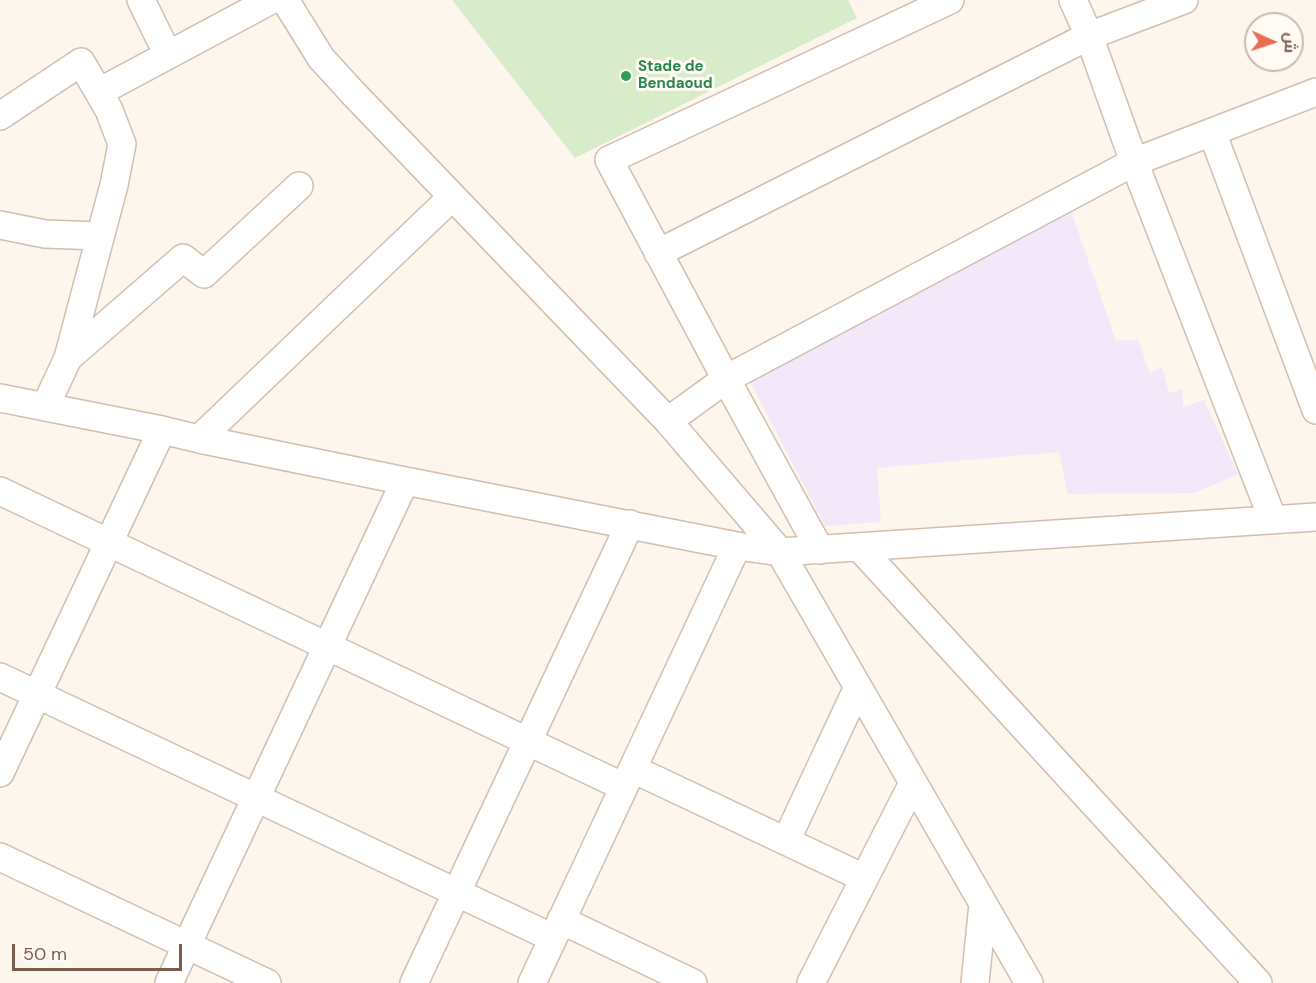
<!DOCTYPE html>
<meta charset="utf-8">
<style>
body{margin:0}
#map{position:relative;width:1316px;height:983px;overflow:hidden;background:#fdf6ec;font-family:"DM Sans",Cairo,sans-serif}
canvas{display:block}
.north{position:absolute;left:1244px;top:12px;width:60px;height:60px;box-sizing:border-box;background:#fffaf3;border:2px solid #cabbb1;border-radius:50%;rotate:93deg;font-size:16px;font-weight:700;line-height:24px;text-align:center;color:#7a5c4d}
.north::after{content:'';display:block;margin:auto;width:21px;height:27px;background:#e76f51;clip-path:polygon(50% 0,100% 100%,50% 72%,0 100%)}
.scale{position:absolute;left:12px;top:944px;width:170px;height:27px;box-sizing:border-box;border:3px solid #7a5c4d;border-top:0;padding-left:8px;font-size:18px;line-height:21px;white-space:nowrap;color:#7a5c4d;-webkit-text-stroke:4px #fffaf3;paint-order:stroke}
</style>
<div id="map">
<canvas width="1316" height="983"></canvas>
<div class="north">ش</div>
<div class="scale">50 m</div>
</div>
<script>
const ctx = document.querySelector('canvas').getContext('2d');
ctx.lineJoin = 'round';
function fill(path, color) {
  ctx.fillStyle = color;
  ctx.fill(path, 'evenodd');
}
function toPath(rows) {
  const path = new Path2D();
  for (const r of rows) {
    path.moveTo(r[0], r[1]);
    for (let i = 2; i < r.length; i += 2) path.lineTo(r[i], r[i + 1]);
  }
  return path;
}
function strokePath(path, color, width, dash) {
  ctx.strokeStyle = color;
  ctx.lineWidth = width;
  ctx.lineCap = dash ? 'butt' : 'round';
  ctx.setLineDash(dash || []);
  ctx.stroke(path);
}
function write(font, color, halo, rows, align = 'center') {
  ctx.font = font + ' "DM Sans",sans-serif';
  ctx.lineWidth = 6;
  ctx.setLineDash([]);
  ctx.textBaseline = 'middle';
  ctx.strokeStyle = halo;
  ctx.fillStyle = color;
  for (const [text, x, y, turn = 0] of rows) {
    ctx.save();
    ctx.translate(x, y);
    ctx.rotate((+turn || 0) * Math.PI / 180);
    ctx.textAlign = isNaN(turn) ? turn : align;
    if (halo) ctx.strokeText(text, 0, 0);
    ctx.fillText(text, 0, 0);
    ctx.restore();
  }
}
fill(toPath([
 [1069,205,1116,341,1138,339,1150,374,1162,367,1169,393,1182,389,1183,407,1204,400,1238,474,1195,493,1068,494,1059,452,877,468,881,522,825,526,746,374]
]), '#f3e8fa');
fill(toPath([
 [452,0,848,0,857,18,575,158]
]), '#d8ecc9');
const minor = toPath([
 [141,0,168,55],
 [285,0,321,58,352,92,668,421,780,552,1029,983],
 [1073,0,1089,36,1134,162,1273,520],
 [99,92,271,0],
 [0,116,81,62,109,110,122,144,114,185,68,358,45,407],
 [1212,132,1316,410],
 [0,225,45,234,100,236],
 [658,253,1089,36,1184,0],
 [68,358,183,258,204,274,299,186],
 [0,398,162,430,199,439,405,481,737,546,780,552,1316,517],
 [668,421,726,379,1134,162,1316,92],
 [199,439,452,197],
 [0,491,624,787],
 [859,547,1258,983],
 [820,550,726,379,609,160,950,0],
 [0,677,553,938],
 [633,769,864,878],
 [0,773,162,430],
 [786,841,858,687],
 [0,857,267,983],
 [561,920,693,983],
 [169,983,405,481],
 [414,983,630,524],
 [532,983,737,546],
 [811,983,913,783],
 [975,983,983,904]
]);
strokePath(minor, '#d1beb0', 30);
strokePath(minor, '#fff', 27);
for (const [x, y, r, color] of [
 [626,76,6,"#2e9e5b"]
]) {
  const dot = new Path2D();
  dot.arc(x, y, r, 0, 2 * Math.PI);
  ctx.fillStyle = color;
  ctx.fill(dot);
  strokePath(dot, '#fffaf3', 2);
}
write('bold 15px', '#27864d', '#fffaf3', [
 ["Stade de",638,67],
 ["Bendaoud",638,84]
], 'left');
</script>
